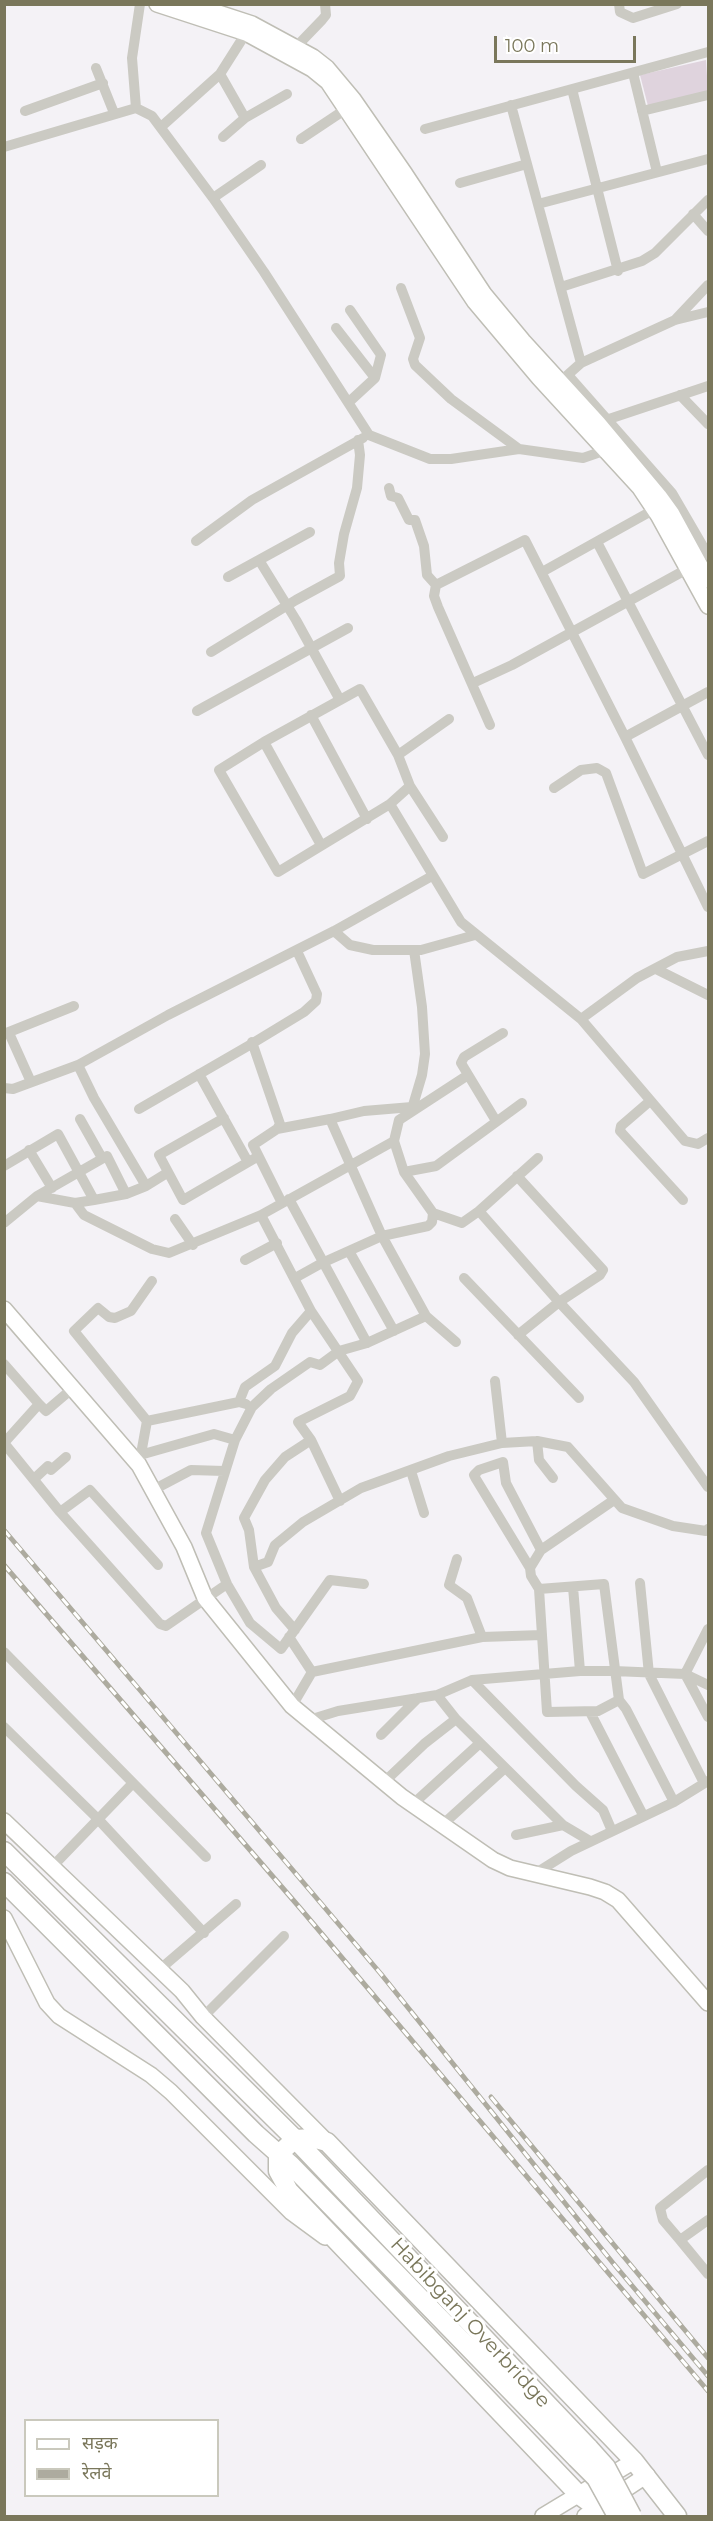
<!DOCTYPE html>
<meta charset="utf-8">
<style>
body{margin:0}
#map{position:relative;width:713px;height:2521px;overflow:hidden;background:#f4f2f6;font-family:Montserrat,"Noto Sans Devanagari",sans-serif}
canvas{display:block}
.frame{position:absolute;inset:0;border:6px solid #7a775b;pointer-events:none}
.legend{position:absolute;left:24px;top:2419px;width:195px;height:78px;box-sizing:border-box;background:#fff;border:2px solid #cac9bd;margin:0;padding:8px 10px;list-style:none;font-size:18px;color:#7a775b}
.legend li{display:flex;align-items:center;gap:12px;height:30px}
.legend b{width:30px;border:2px solid #cac9bd}
.scale{position:absolute;left:494px;top:36px;width:142px;height:27px;box-sizing:border-box;border:3px solid #7a775b;border-top:0;padding-left:8px;font-size:18px;line-height:21px;white-space:nowrap;color:#7a775b;-webkit-text-stroke:4px #fff;paint-order:stroke}
</style>
<div id="map">
<canvas width="713" height="2521"></canvas>
<div class="frame"></div>
<ul class="legend">
<li><b style="height:8px;background:#fff"></b>सड़क</li>
<li><b style="height:8px;background:#adab9f"></b>रेलवे</li>
</ul>
<div class="scale">100 m</div>
</div>
<script>
const ctx = document.querySelector('canvas').getContext('2d');
ctx.lineJoin = 'round';
function fill(path, color) {
  ctx.fillStyle = color;
  ctx.fill(path, 'evenodd');
}
function toPath(rows) {
  const path = new Path2D();
  for (const r of rows) {
    path.moveTo(r[0], r[1]);
    for (let i = 2; i < r.length; i += 2) path.lineTo(r[i], r[i + 1]);
  }
  return path;
}
function strokePath(path, color, width, dash) {
  ctx.strokeStyle = color;
  ctx.lineWidth = width;
  ctx.lineCap = dash ? 'butt' : 'round';
  ctx.setLineDash(dash || []);
  ctx.stroke(path);
}
function write(font, color, halo, rows, align = 'center') {
  ctx.font = font + ' Montserrat,sans-serif';
  ctx.lineWidth = 6;
  ctx.setLineDash([]);
  ctx.textBaseline = 'middle';
  ctx.strokeStyle = halo;
  ctx.fillStyle = color;
  for (const [text, x, y, turn = 0] of rows) {
    ctx.save();
    ctx.translate(x, y);
    ctx.rotate((+turn || 0) * Math.PI / 180);
    ctx.textAlign = isNaN(turn) ? turn : align;
    if (halo) ctx.strokeText(text, 0, 0);
    ctx.fillText(text, 0, 0);
    ctx.restore();
  }
}
fill(toPath([
 [706,60,708,92,648,106,640,75]
]), '#dfd3dd');
const secondary = toPath([
 [157,4,246,33,312,69,328,82,475,302,539,378,640,488,658,515,708,606],
 [191,4,252,24,313,57,327,68,353,99,405,174,484,294,523,341,598,423,659,496,672,514,708,580],
 [4,1309,139,1465,184,1547,205,1598,292,1706,402,1797,493,1860,510,1868,590,1887,605,1892,618,1900,708,2003],
 [4,1821,182,1991,203,2017,327,2142],
 [4,1918,47,2003,59,2016,151,2075,171,2092,291,2212,325,2237],
 [543,2516,634,2461],
 [585,2516,647,2475]
]);
const primary = toPath([
 [4,1851,295,2139,589,2448],
 [4,1882,256,2134,291,2165,576,2458],
 [608,2516,579,2495,289,2191,278,2171,278,2155,295,2139,313,2138,327,2142,634,2461,677,2516]
]);
strokePath(secondary, '#bfbeb5', 18);
strokePath(primary, '#bdbcb4', 21);
strokePath(toPath([
 [619,4,620,12,633,18,677,4],
 [295,48,322,20,326,15,325,4],
 [96,68,114,113],
 [633,73,657,172],
 [220,74,245,118],
 [572,89,618,271],
 [511,105,581,363],
 [136,108,132,58,140,4],
 [25,111,103,83],
 [642,111,708,95],
 [161,127,220,74,246,33],
 [425,129,708,52],
 [223,137,245,118,287,94],
 [301,139,346,109],
 [4,147,136,108,152,116,213,198,264,272,369,435,430,459,451,459,519,449,583,458,612,448],
 [460,183,527,164],
 [213,198,261,165],
 [538,204,708,159],
 [693,214,708,231],
 [561,287,642,261,655,253,708,200],
 [401,288,420,338,413,359,415,365,451,399,519,449],
 [675,320,708,285],
 [336,328,375,378],
 [568,375,672,493,708,555],
 [563,379,581,363,675,320,708,312],
 [680,395,708,424],
 [349,402,375,378,381,355,350,310],
 [603,421,708,386],
 [389,488,391,496,398,498,409,520,415,520,424,546,427,575,436,585],
 [196,541,252,500,363,438],
 [597,542,708,755],
 [259,560,296,620,340,700],
 [542,572,655,509],
 [228,577,310,532],
 [211,652,296,600,340,576,339,563,344,534,357,488,360,455,358,440],
 [473,683,512,665,689,568],
 [197,711,348,628],
 [311,715,367,819],
 [490,725,438,607,434,596,436,585,525,540,625,737,708,907],
 [625,737,708,692],
 [264,742,321,845],
 [398,755,449,719],
 [410,786,443,837],
 [554,788,581,770,597,768,606,773,643,874,708,841],
 [390,804,278,872,219,770,264,742,360,689,398,755,410,786,390,804,461,922,581,1019,685,1141,698,1144,708,1138],
 [334,931,350,945,373,950,421,950,475,935],
 [656,969,708,995],
 [581,1019,637,978,677,957,708,951],
 [9,1033,31,1082],
 [4,1034,74,1006],
 [252,1042,280,1124,277,1129,253,1145,282,1203],
 [78,1065,94,1098,146,1186],
 [199,1074,248,1162],
 [4,1088,13,1089,78,1065,168,1015,334,931,432,876],
 [650,1101,621,1126,620,1131,683,1200],
 [412,1107,364,1111,330,1119,382,1236,426,1316,456,1342],
 [139,1109,248,1046,304,1012,316,1001,317,994,297,951],
 [411,1112,422,1075,425,1054,422,1007,414,950],
 [224,1118,159,1155,183,1200,257,1157],
 [80,1119,102,1158],
 [496,1121,461,1063,464,1057,503,1033],
 [277,1129,330,1119],
 [29,1150,52,1188],
 [4,1166,58,1134,94,1200],
 [404,1172,436,1166,522,1103],
 [517,1176,603,1270,600,1275,559,1302,634,1382,708,1487],
 [37,1196,75,1203,94,1200,126,1194,146,1186,167,1173],
 [289,1199,367,1343],
 [75,1203,84,1215,152,1249,169,1253,261,1215,394,1141,399,1120,468,1075],
 [479,1211,538,1158],
 [433,1213,462,1223,479,1211,559,1302,518,1335],
 [261,1215,311,1311,358,1381,350,1396,298,1422,311,1440,340,1501],
 [175,1219,193,1245],
 [4,1223,37,1196,107,1156,126,1194],
 [349,1251,394,1331],
 [245,1260,277,1243],
 [295,1278,322,1263,382,1236,428,1226,432,1222,433,1213,404,1172,394,1141],
 [464,1278,579,1398],
 [4,1364,39,1404],
 [495,1381,502,1443],
 [239,1402,245,1387,275,1366,292,1333,311,1311],
 [147,1421,239,1402,246,1404],
 [537,1441,539,1460,553,1478],
 [4,1443,60,1512,160,1624,166,1626,227,1584],
 [4,1443,39,1404,46,1411,73,1388],
 [140,1455,214,1434,235,1440],
 [139,1465,147,1421,74,1331,98,1308,109,1317,115,1318,131,1311,152,1281],
 [411,1471,424,1513],
 [34,1479,48,1466,51,1470,66,1457],
 [153,1490,191,1470,224,1471],
 [614,1500,541,1550,530,1568,531,1576,539,1589,547,1712,598,1711,619,1700],
 [60,1512,90,1490,158,1565],
 [457,1559,449,1585,467,1598,482,1637],
 [254,1567,268,1562,275,1545,303,1522,361,1488,449,1456,502,1443,537,1441,568,1447,622,1508,673,1526,706,1531,708,1529],
 [530,1568,476,1479,474,1475,479,1470,503,1462,506,1483,541,1550],
 [640,1583,649,1674,704,1783],
 [364,1584,330,1580,281,1649,250,1623,227,1584,206,1533,235,1440,252,1407,271,1389,310,1362,320,1365,339,1351,367,1343,426,1316],
 [573,1587,580,1671],
 [539,1589,604,1584,619,1700,626,1709,674,1802],
 [708,1629,685,1674,708,1717],
 [295,1630,276,1608,254,1567,249,1530,244,1518,265,1480,285,1457,311,1440],
 [289,1637,312,1672],
 [4,1652,206,1857],
 [472,1680,576,1786,603,1810,612,1831],
 [437,1695,456,1719,563,1825],
 [292,1706,312,1672,482,1637,542,1635],
 [590,1712,643,1815],
 [309,1720,338,1711,437,1695,472,1680,580,1671,614,1671,685,1674,708,1685],
 [4,1727,97,1818,204,1933],
 [381,1735,418,1698],
 [384,1782,424,1744,456,1719],
 [413,1804,480,1743],
 [441,1826,505,1768],
 [516,1835,563,1825,590,1841],
 [51,1868,133,1783],
 [536,1873,571,1851,674,1802,708,1781],
 [159,1970,236,1904],
 [203,2017,284,1936],
 [708,2220,680,2240,708,2274],
 [680,2240,663,2220,660,2208,708,2170]
]), '#cbcac3', 10);
strokePath(secondary, '#fff', 15);
strokePath(primary, '#fff', 18);
const rail = toPath([
 [4,1530,381,1974,613,2263,708,2376],
 [4,1565,300,1908,708,2391],
 [491,2097,708,2358]
]);
strokePath(rail, '#adab9f', 5);
strokePath(rail, '#fff', 3, [9]);
const primaryBridge = toPath([
 [589,2448,606,2467,632,2516],
 [576,2458,596,2478,617,2516]
]);
strokePath(primaryBridge, '#bdbcb4', 21, []);
strokePath(primaryBridge, '#fff', 18);
write('20px', '#7a775b', '#fff', [
 ["Habibganj Overbridge",470,2323,47]
]);
</script>
